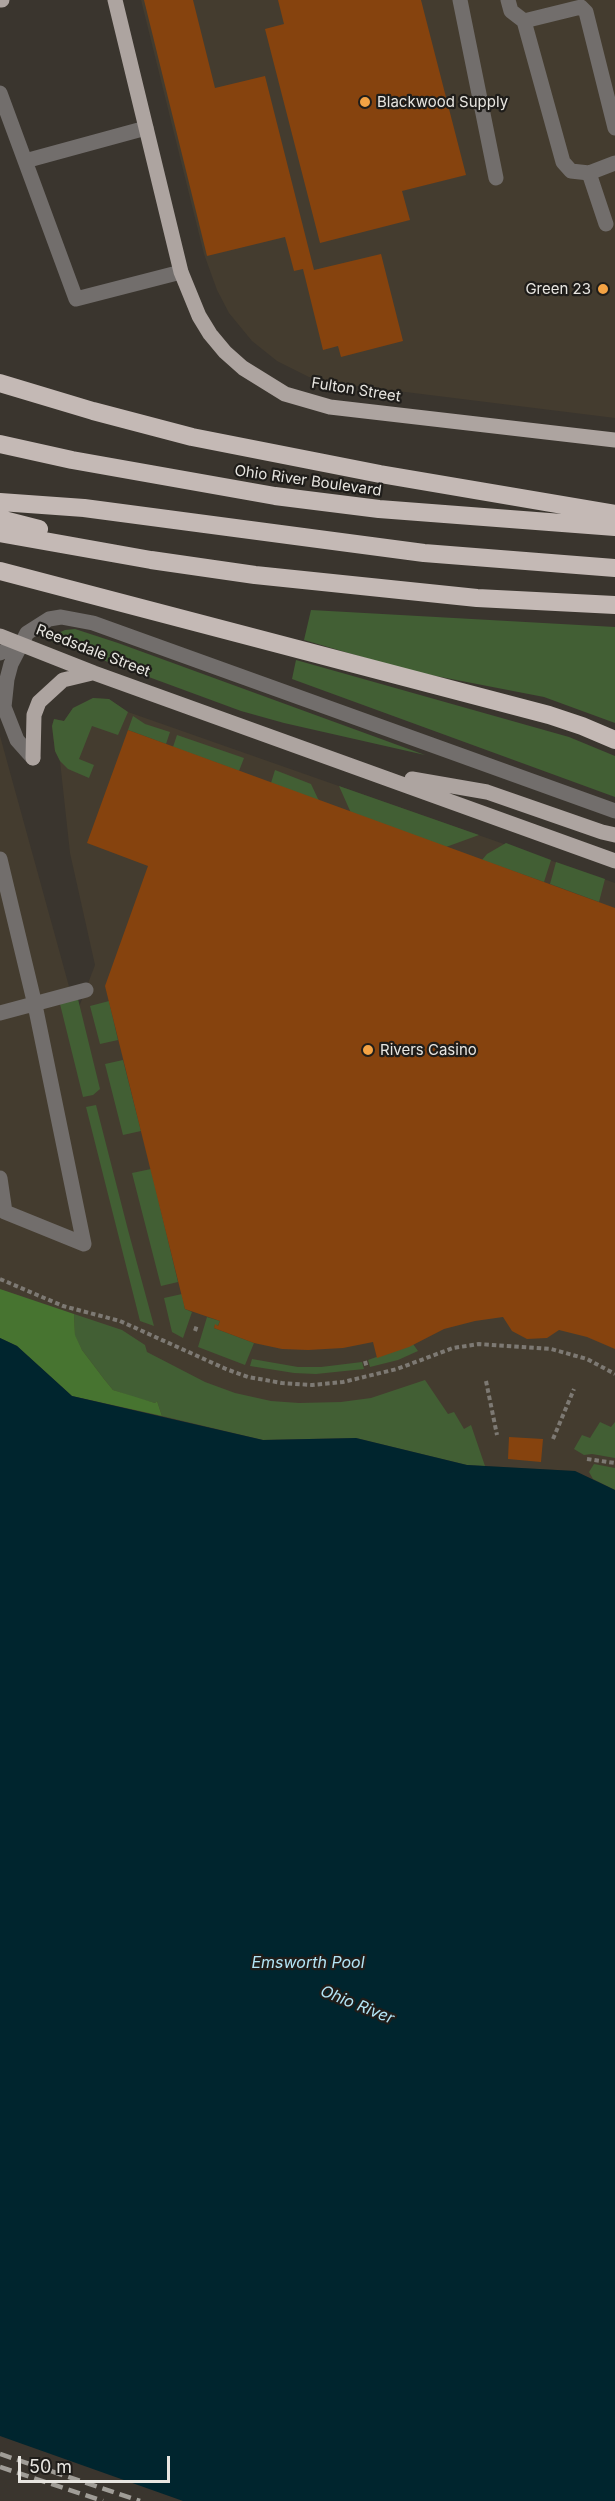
<!DOCTYPE html>
<style>
body{margin:0}
#map{position:relative;width:615px;height:2501px;overflow:hidden;background:#3a352e;font-family:Inter,sans-serif}
canvas{display:block}
.scale{position:absolute;left:18px;top:2456px;width:152px;height:27px;box-sizing:border-box;border:3px solid #e8e6e1;border-top:0;padding-left:8px;font-size:18px;line-height:21px;white-space:nowrap;color:#e8e6e1;-webkit-text-stroke:4px #1f1d1a;paint-order:stroke}
</style>
<div id="map">
<canvas width="615" height="2501"></canvas>
<div class="scale">50 m</div>
</div>
<script>
const ctx = document.querySelector('canvas').getContext('2d');
ctx.lineJoin = 'round';
function fill(path, color) {
  ctx.fillStyle = color;
  ctx.fill(path, 'evenodd');
}
function toPath(rows) {
  const path = new Path2D();
  for (const r of rows) {
    path.moveTo(r[0], r[1]);
    for (let i = 2; i < r.length; i += 2) path.lineTo(r[i], r[i + 1]);
  }
  return path;
}
function strokePath(path, color, width, dash) {
  ctx.strokeStyle = color;
  ctx.lineWidth = width;
  ctx.lineCap = dash ? 'butt' : 'round';
  ctx.setLineDash(dash || []);
  ctx.stroke(path);
}
function write(font, color, halo, rows, align = 'center') {
  ctx.font = font + ' Inter,sans-serif';
  ctx.lineWidth = 4.5;
  ctx.setLineDash([]);
  ctx.textBaseline = 'middle';
  ctx.strokeStyle = halo;
  ctx.fillStyle = color;
  for (const [text, x, y, turn = 0] of rows) {
    ctx.save();
    ctx.translate(x, y);
    ctx.rotate((+turn || 0) * Math.PI / 180);
    ctx.textAlign = isNaN(turn) ? turn : align;
    if (halo) ctx.strokeText(text, 0, 0);
    ctx.fillText(text, 0, 0);
    ctx.restore();
  }
}
fill(toPath([
 [141,0,615,0,615,418,325,382,309,377,277,361,252,341,229,313,217,290,204,254],
 [93,698,109,699,128,712,615,883,615,1490,575,1471,467,1465,263,1440,72,1396,17,1346,0,1338,0,736,70,990,79,1007,95,965,70,853,60,761,55,751,52,726,54,719,64,721,73,708]
]), '#443c2f');
fill(toPath([
 [311,610,615,627,615,723,544,697,410,671,304,640],
 [75,629,118,643,425,755,284,723,241,711,51,641,56,634,65,630],
 [296,660,569,737,615,756,615,797,292,679],
 [93,698,109,699,128,712,118,735,92,726,79,759,94,765,89,778,68,769,60,761,55,751,52,726,54,719,64,721,73,708],
 [133,716,145,724,170,732,166,744,128,730],
 [177,735,244,758,239,771,173,747],
 [275,770,311,784,319,801,271,783],
 [339,786,479,835,446,847,351,813],
 [506,843,551,860,544,882,482,860,487,854],
 [556,862,605,879,599,902,550,884],
 [78,999,100,1089,93,1095,83,1097,60,1004],
 [109,1001,118,1040,100,1044,90,1006],
 [123,1060,141,1131,123,1135,105,1064],
 [96,1105,128,1230,154,1326,140,1321,86,1107],
 [151,1169,178,1282,161,1286,132,1173],
 [182,1294,185,1309,192,1312,183,1338,172,1332,164,1298],
 [74,1314,122,1330,145,1345,147,1352,205,1382,235,1393,271,1401,299,1403,341,1402,371,1398,425,1380,448,1414,454,1412,464,1429,471,1425,485,1466,467,1465,356,1438,263,1440,162,1416,157,1401,155,1403,136,1398,113,1390,104,1379,82,1350,75,1336],
 [207,1317,220,1321,218,1326,215,1325,214,1328,254,1343,245,1365,198,1347],
 [413,1344,418,1351,398,1360,370,1367,368,1360],
 [252,1359,298,1367,321,1367,362,1362,364,1369,316,1374,294,1373,250,1366],
 [600,1422,611,1427,615,1422,615,1458,592,1454,584,1455,574,1449,582,1435,590,1438],
 [594,1464,615,1468,615,1490,593,1479,589,1472]
]), '#425f34');
fill(toPath([
 [0,1289,74,1314,75,1335,82,1350,104,1379,113,1390,155,1403,157,1401,162,1416,72,1396,17,1346,0,1338]
]), '#477430');
fill(toPath([
 [0,1338,17,1346,72,1396,263,1440,356,1438,467,1465,575,1471,615,1490,615,2501,183,2501,0,2436]
]), '#00252e');
fill(toPath([
 [144,0,193,0,215,88,265,76,314,270,381,254,403,341,341,357,338,346,323,350,303,269,294,271,285,237,207,256],
 [278,0,421,0,466,175,402,191,410,220,320,243,265,29,284,24],
 [128,730,615,908,615,1349,587,1337,559,1330,547,1338,527,1339,512,1331,503,1317,475,1321,444,1329,409,1347,377,1358,373,1342,343,1348,308,1350,282,1349,254,1343,214,1328,215,1324,218,1326,220,1321,185,1309,105,986,148,866,87,843],
 [509,1437,543,1439,541,1462,508,1459]
]), '#86430e');
strokePath(toPath([
 [0,1279,63,1306,120,1321,226,1369,248,1377,282,1383,312,1385,343,1382,397,1369,453,1348,479,1344,551,1349,587,1359,615,1374],
 [195,1331,197,1325],
 [365,1361,367,1368],
 [486,1381,497,1435],
 [553,1439,574,1389],
 [587,1459,615,1463]
]), '#7d7973', 4, [4.5, 3]);
strokePath(toPath([
 [460,0,496,178],
 [508,0,511,11,524,21,563,162,571,171,589,173,615,163],
 [524,21,581,7,586,12,615,128],
 [0,93,76,299,181,272],
 [25,161,146,128],
 [589,173,606,224],
 [0,653,22,643],
 [33,758,17,740,4,707,7,679,11,664,27,633,49,619,61,617,93,623,615,811],
 [0,859,35,1005,84,1244,5,1212,0,1178],
 [0,1013,86,990]
]), '#726e6c', 15);
strokePath(toPath([
 [0,0,2,0],
 [115,0,181,272,199,316,210,334,225,352,243,368,285,394,330,407,615,440],
 [0,636,94,673,615,861],
 [33,758,34,715,39,702,63,680,92,673],
 [412,779,487,792,602,832,615,835]
]), '#ada4a0', 15);
strokePath(toPath([
 [0,383,93,411,192,437,380,474,615,514],
 [0,444,72,460,275,496,379,509,615,527],
 [0,502,84,508,424,553,615,568],
 [0,519,39,529],
 [0,533,151,560,255,575,477,598,615,605],
 [0,571,549,715,582,726,615,740]
]), '#c4b9b5', 18);
strokePath(toPath([
 [0,2454,140,2501],
 [0,2467,103,2501]
]), '#a09d97', 4.5, [12, 6]);
for (const [x, y, r, color] of [
 [365,102,6,"#f4a344"],
 [603,289,6,"#f4a344"],
 [368,1050,6,"#f4a344"]
]) {
  const dot = new Path2D();
  dot.arc(x, y, r, 0, 2 * Math.PI);
  ctx.fillStyle = color;
  ctx.fill(dot);
  strokePath(dot, '#1f1d1a', 2);
}
write('15px', '#e8e6e1', '#1f1d1a', [
 ["Blackwood Supply",377,102],
 ["Green 23",591,289,"right"],
 ["Rivers Casino",380,1050]
], 'left');
write('15px', '#e8e6e1', '#1f1d1a', [
 ["Fulton Street",356,390,9],
 ["Ohio River Boulevard",308,481,8],
 ["Reedsdale Street",93,651,21]
]);
write('italic 16px', '#b3e5f6', '#1f1d1a', [
 ["Emsworth Pool",308,1963],
 ["Ohio River",357,2005,22]
]);
</script>
